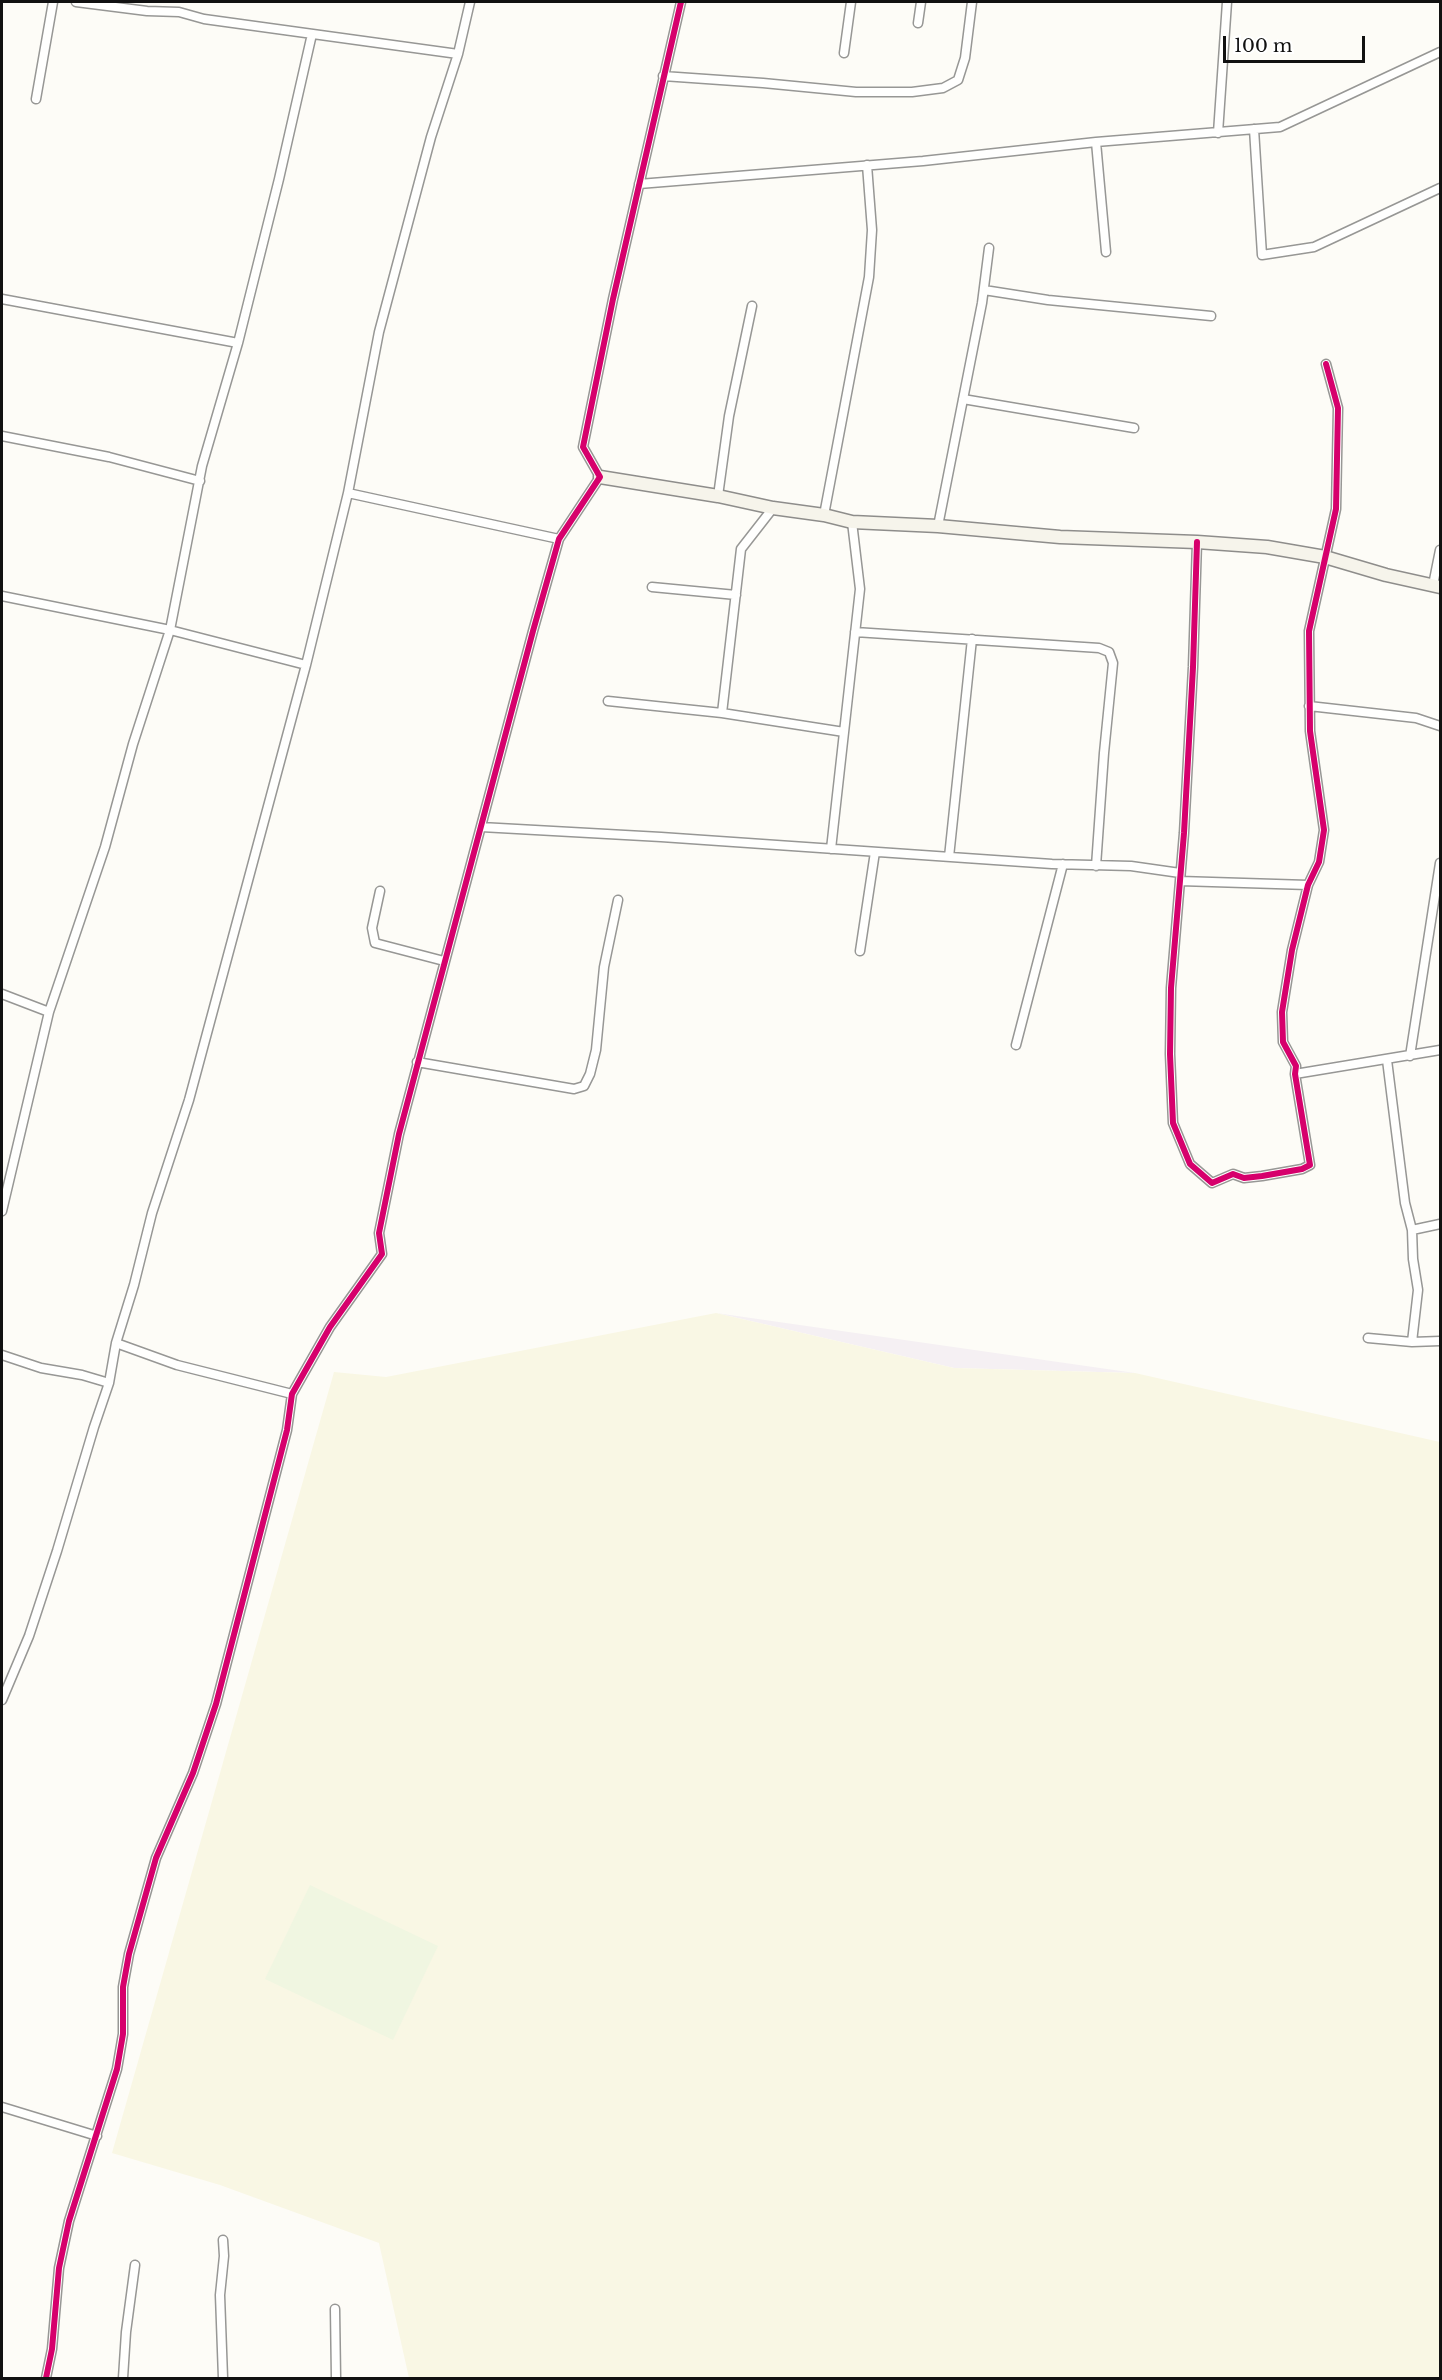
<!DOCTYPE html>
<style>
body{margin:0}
#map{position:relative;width:1442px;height:2380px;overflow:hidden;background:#fdfcf7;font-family:"Libre Baskerville",serif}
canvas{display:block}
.frame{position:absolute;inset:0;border:3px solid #111;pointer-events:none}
.scale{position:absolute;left:1223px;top:36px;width:142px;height:27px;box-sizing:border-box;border:3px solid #111;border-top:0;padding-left:8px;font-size:18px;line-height:21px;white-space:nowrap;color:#111;-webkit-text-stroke:4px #fff;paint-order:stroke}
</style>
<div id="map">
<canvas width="1442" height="2380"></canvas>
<div class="frame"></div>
<div class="scale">100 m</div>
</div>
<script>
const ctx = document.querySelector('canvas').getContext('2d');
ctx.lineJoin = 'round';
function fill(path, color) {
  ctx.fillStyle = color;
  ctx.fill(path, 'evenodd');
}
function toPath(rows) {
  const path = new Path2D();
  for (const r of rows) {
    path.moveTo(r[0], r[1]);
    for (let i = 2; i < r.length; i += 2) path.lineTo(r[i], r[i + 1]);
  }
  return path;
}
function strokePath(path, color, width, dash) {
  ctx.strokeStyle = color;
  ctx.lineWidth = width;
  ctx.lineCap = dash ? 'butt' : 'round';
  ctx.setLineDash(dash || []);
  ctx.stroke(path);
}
fill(toPath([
 [716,1313,1135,1373,954,1368]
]), '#f5f0f3');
fill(toPath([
 [716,1313,954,1368,1135,1373,1440,1442,1440,2378,409,2378,379,2243,220,2185,112,2153,334,1372,386,1377]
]), '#f9f7e4');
fill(toPath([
 [310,1885,438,1946,393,2040,265,1979]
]), '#f0f6e1');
const street = toPath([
 [76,2,147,11,179,12,204,19,458,54],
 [918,23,921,2],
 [844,53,851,2],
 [663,76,763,83,856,92,912,92,943,88,958,80,965,58,972,2],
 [36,99,53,2],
 [1254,129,1262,255,1314,247,1440,188],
 [1218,133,1227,2],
 [1096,142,1106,252],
 [639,184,923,161,1096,142,1280,127,1440,52],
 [984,290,1048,300,1211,316],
 [2,299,238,343],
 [963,399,1134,428],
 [2,436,109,457,200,481],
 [348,493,559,539],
 [718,496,729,416,752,306],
 [824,515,869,277,872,230,867,165],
 [938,526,982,303,989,248],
 [1197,542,1193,667,1184,833,1171,988,1170,1054,1173,1123,1190,1164,1212,1183,1233,1174,1244,1178,1262,1176,1302,1169,1310,1165,1295,1074,1296,1066,1283,1042,1282,1012,1292,950,1308,885,1319,862,1324,830,1310,731,1309,631,1336,509,1338,408,1326,364],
 [1433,585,1440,550],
 [652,587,736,595],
 [2,596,170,630,306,665],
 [855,632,1099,648,1109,652,1113,663,1104,753,1096,866],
 [608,701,722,713,844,732],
 [1309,706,1416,718,1440,726],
 [722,713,741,549,773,508],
 [481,827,661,837,1052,864,1131,866,1180,873],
 [831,849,860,589,852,522],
 [949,857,972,639],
 [1180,881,1308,885],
 [380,891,372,928,375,943,444,961],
 [860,951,875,852],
 [2,994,49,1012],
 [1016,1045,1063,864],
 [1410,1056,1440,863],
 [1387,1060,1405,1203,1412,1230,1413,1259,1418,1290,1412,1342],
 [417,1062,574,1089,584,1086,590,1074,596,1050,604,967,618,900],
 [1295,1074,1440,1050],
 [2,1211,49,1012,105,847,133,744,170,630,202,466,238,343,279,179,312,34],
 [1412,1230,1440,1224],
 [1368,1338,1412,1342,1440,1341],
 [116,1343,177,1365,292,1394],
 [2,1355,41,1368,82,1375,109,1383],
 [2,1700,29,1636,57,1551,94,1427,109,1383,116,1343,134,1285,152,1213,189,1100,306,665,348,493,379,332,431,137,458,54,470,2],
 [2,2107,97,2136],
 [335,2309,336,2378],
 [46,2378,52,2349,59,2268,69,2221,117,2069,123,2034,123,1987,129,1954,156,1858,193,1773,216,1704,287,1430,292,1394,330,1327,382,1254,379,1233,399,1134,533,631,559,539,600,477,583,447,613,299,681,2],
 [123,2378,126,2332,135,2265],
 [223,2378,220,2295,224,2256,223,2240]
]);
const secondary = toPath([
 [600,477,718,496,773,508,824,515,852,522,938,526,1060,537,1197,542,1267,547,1325,557,1386,575,1440,587]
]);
strokePath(street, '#979795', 11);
strokePath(secondary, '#8e8d8b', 15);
strokePath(street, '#fffffe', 8);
strokePath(secondary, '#f6f4eb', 12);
strokePath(toPath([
 [1197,542,1193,667,1184,833,1171,988,1170,1054,1173,1123,1190,1164,1212,1183,1233,1174,1244,1178,1262,1176,1302,1169,1310,1165,1295,1074,1296,1066,1283,1042,1282,1012,1292,950,1308,885,1319,862,1324,830,1310,731,1309,631,1336,509,1338,408,1326,364],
 [46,2378,52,2349,59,2268,69,2221,117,2069,123,2034,123,1987,129,1954,156,1858,193,1773,216,1704,287,1430,292,1394,330,1327,382,1254,379,1233,399,1134,533,631,559,539,600,477,583,447,613,299,681,2]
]), '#d6006c', 6);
</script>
